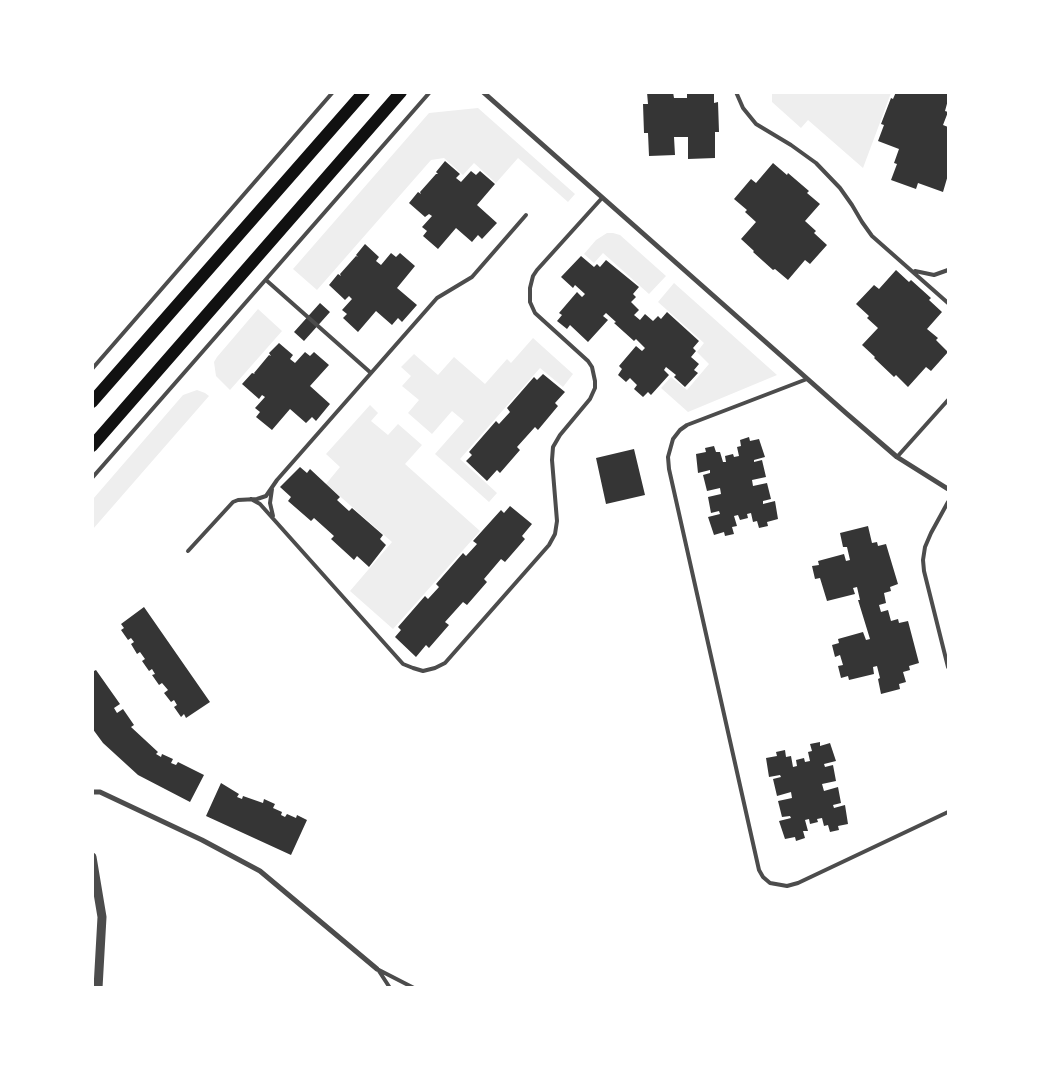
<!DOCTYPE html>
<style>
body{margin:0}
#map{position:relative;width:1041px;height:1080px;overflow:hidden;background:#fff;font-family:Raleway,sans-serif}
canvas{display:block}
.frame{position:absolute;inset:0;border:94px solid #fff;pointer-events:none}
</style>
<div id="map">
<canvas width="1041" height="1080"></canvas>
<div class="frame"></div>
</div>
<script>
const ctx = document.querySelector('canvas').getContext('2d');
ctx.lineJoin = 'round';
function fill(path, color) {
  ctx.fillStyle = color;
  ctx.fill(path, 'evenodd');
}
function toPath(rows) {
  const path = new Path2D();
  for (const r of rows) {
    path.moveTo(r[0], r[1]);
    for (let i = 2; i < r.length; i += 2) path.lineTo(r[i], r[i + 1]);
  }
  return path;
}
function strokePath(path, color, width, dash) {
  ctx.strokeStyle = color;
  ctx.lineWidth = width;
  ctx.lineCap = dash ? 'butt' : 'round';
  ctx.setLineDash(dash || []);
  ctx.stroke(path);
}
fill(toPath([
 [772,93,772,92,891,93,863,168,808,120,801,128,772,102],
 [478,108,575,194,568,202,518,158,496,183,474,163,463,175,444,158,431,160,317,290,293,269,429,113],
 [607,233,613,233,620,235,666,276,649,294,603,253,594,263,584,254,596,240],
 [674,283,777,375,688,412,661,388,671,377,687,390,709,364,697,352,704,343,658,302],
 [258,309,282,331,230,390,216,376,214,362,217,357],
 [533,338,573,374,563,387,540,368,460,459,497,493,489,502,435,454,464,421,452,411,432,434,408,413,419,400,402,386,411,376,401,367,414,354,438,375,454,357,485,384,507,359,511,363],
 [197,390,205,393,209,396,93,529,93,499,183,395],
 [370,405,378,413,371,421,388,435,398,424,422,445,405,464,480,531,393,629,350,591,392,542,326,484,340,467,326,454]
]), '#eee');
fill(toPath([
 [647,92,673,92,674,98,687,98,687,92,714,92,714,103,718,102,719,132,715,132,715,158,688,159,688,137,674,137,675,155,649,156,648,133,644,133,643,104,648,104],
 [896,92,945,92,948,94,948,100,945,111,948,112,943,125,948,127,948,175,943,192,918,183,916,189,891,180,897,164,894,163,899,149,878,141,884,125,881,124,891,98,893,99],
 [445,161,460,174,456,178,461,182,471,171,476,175,480,171,495,184,477,205,497,223,482,239,478,235,472,242,456,228,438,249,423,236,427,231,422,227,432,216,429,214,425,217,409,203,418,192,421,194,420,192,436,174,438,174,436,172],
 [773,163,787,175,788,173,809,191,807,193,820,204,805,221,816,231,814,233,827,245,810,264,805,260,788,280,775,269,773,270,753,252,754,251,741,239,756,222,745,212,747,210,734,199,751,179,756,183],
 [365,244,379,257,376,261,381,265,391,253,396,257,400,253,415,266,397,288,417,305,402,322,398,318,392,325,376,311,358,332,343,318,347,314,342,310,352,299,349,296,345,300,329,285,338,274,341,276,340,274,356,256,358,257,356,255],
 [581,256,594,267,597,264,600,267,606,260,639,287,633,294,636,297,631,302,639,310,634,315,640,320,645,314,653,321,658,316,661,319,667,312,699,341,693,348,696,351,691,357,699,364,694,370,698,373,685,387,674,377,676,375,666,367,664,370,669,375,651,395,648,392,643,397,634,389,637,385,630,378,626,382,618,375,622,369,619,366,636,346,642,351,645,348,636,339,634,341,614,323,616,322,606,313,603,316,608,320,588,342,570,325,567,329,557,321,562,315,559,313,577,292,582,297,585,294,575,285,573,288,561,277],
 [896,270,909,282,911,280,931,298,929,300,942,312,927,329,938,338,936,340,948,352,931,371,926,367,908,387,896,375,894,377,874,358,875,357,862,345,878,328,867,318,869,316,856,304,874,285,879,289],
 [320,303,330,312,304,341,294,332],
 [279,343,293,355,290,359,295,363,305,352,310,356,314,352,329,365,310,386,330,404,316,421,312,417,306,423,290,409,272,430,256,417,260,412,255,408,265,397,262,395,259,399,242,384,252,373,255,374,254,373,269,355,271,356,269,353],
 [543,374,565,392,555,403,558,406,538,430,535,427,517,447,520,450,500,473,497,470,487,481,466,461,472,455,469,452,496,421,499,424,510,412,507,408,534,377,537,380],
 [749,437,750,441,759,439,765,457,754,460,754,462,762,460,766,477,752,480,753,486,767,483,771,499,763,501,763,504,775,501,778,519,767,522,768,526,759,528,757,521,753,522,751,513,747,514,748,518,740,520,738,515,734,516,737,526,732,527,734,534,725,536,724,532,714,535,708,517,720,514,719,511,711,513,708,497,721,494,720,488,707,491,703,475,710,473,710,470,698,473,696,454,706,452,705,448,714,446,716,452,720,452,723,462,726,462,725,456,733,454,734,457,739,456,737,447,741,446,740,440],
 [634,449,645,495,606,504,596,458],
 [300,467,307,473,310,469,340,497,337,500,349,511,352,508,383,535,380,539,386,545,369,567,357,556,354,560,331,539,334,536,314,518,311,521,288,501,291,497,280,487],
 [510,506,532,524,522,536,525,539,505,562,501,559,484,579,487,582,467,605,463,602,445,622,449,625,429,648,426,645,416,657,395,637,401,630,398,627,425,596,428,599,439,587,436,584,463,553,466,556,477,544,473,541,501,510,504,513],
 [868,526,872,543,877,542,878,546,886,544,898,584,890,587,891,591,884,593,886,603,879,605,881,612,888,610,891,621,898,619,899,623,908,621,919,663,909,666,910,670,903,672,906,682,899,684,900,689,881,694,878,679,880,678,877,666,873,667,874,674,849,680,848,676,841,678,838,666,843,665,840,655,835,657,832,645,839,643,838,639,863,632,866,640,870,639,858,600,860,600,857,587,853,588,855,594,827,601,820,578,815,579,812,566,819,565,818,561,844,554,846,561,850,560,847,547,843,547,840,533],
 [144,607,210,702,186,718,184,714,181,717,174,707,177,705,174,700,171,702,164,693,168,690,162,683,159,685,152,675,155,674,152,669,149,671,142,661,145,659,140,652,137,654,131,644,134,642,131,638,128,640,121,630,124,628,121,624],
 [96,670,120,704,114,708,117,713,123,709,134,725,131,727,158,752,156,754,161,757,162,754,173,759,171,763,176,765,178,762,204,775,190,802,138,775,103,743,92,728,92,672],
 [820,742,820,746,830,743,836,761,824,764,825,767,833,765,836,781,822,784,824,791,838,787,841,803,833,805,834,808,845,805,848,824,838,826,839,830,830,832,828,825,824,826,822,818,817,819,818,822,810,824,809,819,805,820,808,831,803,831,805,838,796,841,795,837,785,839,779,821,791,818,790,816,782,817,778,801,792,798,791,792,777,796,773,779,781,777,780,775,769,777,766,758,777,756,776,752,785,750,786,757,791,756,793,767,797,766,796,760,804,758,805,762,810,761,808,752,812,751,810,744],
 [221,783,239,794,237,797,242,799,243,796,263,803,264,799,275,804,273,808,282,812,281,815,285,817,287,814,296,818,297,815,307,820,291,855,206,816]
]), '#353535');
strokePath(toPath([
 [736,92,743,108,756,124,791,145,816,163,840,188,852,205,862,222,872,236,948,303],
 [915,271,934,275,948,270],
 [266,280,371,373],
 [92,369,333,92],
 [807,379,687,425,680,430,673,439,668,457,669,469,759,870,763,877,770,883,787,886,798,883,948,812],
 [897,457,948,400],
 [92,478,430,92],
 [272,489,270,503,273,516],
 [251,499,260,504,403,664,413,668,423,671,435,668,445,663,549,545,555,534,557,521,552,460,553,447,560,435,590,399,595,388,595,381,592,367,588,361,535,313,530,302,530,288,533,276,537,270,602,198],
 [948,502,931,533,925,547,923,560,924,571,948,667],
 [188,551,233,502,238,500,257,499,266,496,277,480,437,298,472,277,526,215],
 [377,969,414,988],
 [379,971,390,988]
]), '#4c4c4c', 4);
strokePath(toPath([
 [483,92,846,413,897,457,948,489],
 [92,792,100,792,202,840,260,871,377,969]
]), '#4c4c4c', 5);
strokePath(toPath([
 [92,857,102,917,98,988]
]), '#4c4c4c', 9);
strokePath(toPath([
 [92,402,364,92],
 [92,446,401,92]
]), '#111', 12);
</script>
